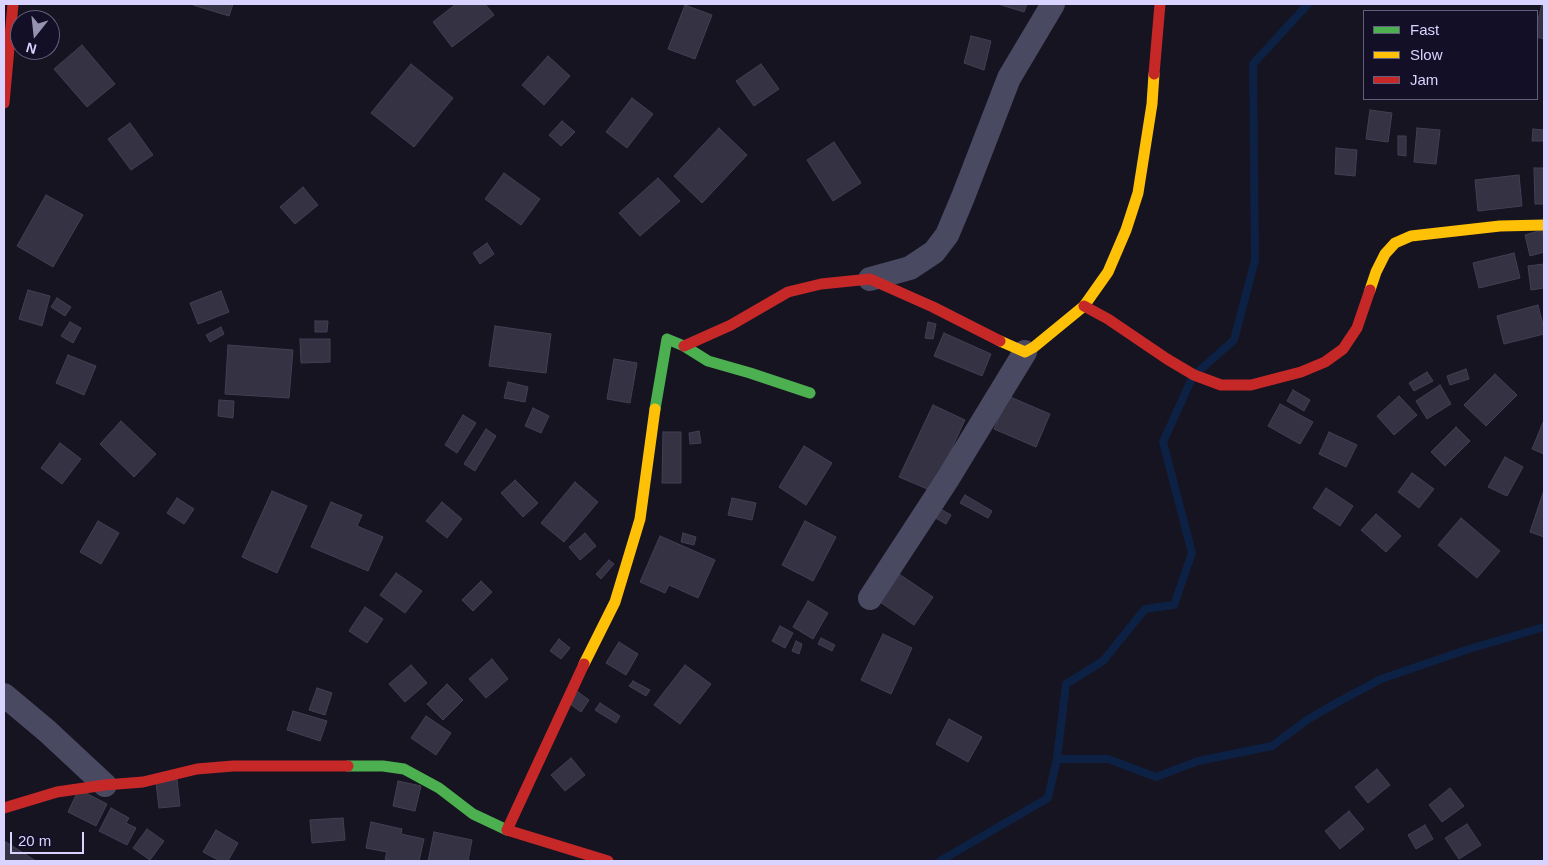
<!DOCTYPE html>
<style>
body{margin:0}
#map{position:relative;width:1548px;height:865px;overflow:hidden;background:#161421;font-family:Arial,sans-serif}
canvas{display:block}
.frame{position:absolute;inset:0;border:5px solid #d9d4ff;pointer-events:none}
.legend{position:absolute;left:1363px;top:10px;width:175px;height:90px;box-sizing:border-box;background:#130f26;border:1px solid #625e7d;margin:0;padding:6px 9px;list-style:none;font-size:15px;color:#d9d4ff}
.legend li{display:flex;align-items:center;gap:10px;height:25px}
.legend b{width:25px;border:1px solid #625e7d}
.north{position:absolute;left:10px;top:10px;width:50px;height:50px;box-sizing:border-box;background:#130f26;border:1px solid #625e7d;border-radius:50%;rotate:196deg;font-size:14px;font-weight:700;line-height:20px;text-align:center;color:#d9d4ff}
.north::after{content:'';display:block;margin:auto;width:18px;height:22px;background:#9591b1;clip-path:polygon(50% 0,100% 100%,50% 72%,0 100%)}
.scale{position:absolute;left:10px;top:832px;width:74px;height:22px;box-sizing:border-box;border:2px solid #d9d4ff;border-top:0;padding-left:6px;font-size:15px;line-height:18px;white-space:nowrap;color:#d9d4ff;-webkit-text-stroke:4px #130f26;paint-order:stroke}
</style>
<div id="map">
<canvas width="1548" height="865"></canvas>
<div class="frame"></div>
<ul class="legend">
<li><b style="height:6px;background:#4caf50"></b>Fast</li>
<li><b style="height:6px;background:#ffc107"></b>Slow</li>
<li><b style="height:6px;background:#c62828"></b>Jam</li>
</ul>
<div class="north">N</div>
<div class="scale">20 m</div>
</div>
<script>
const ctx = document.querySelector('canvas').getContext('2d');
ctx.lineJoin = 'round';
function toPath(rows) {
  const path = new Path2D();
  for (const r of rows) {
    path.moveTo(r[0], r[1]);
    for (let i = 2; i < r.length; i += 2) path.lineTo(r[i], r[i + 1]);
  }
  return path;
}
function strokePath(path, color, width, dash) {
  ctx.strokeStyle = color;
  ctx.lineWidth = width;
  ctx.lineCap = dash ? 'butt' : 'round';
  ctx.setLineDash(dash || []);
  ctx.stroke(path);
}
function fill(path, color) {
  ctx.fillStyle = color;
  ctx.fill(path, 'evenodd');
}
strokePath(toPath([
 [1057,759,1108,759,1156,777,1198,761,1272,746,1307,720,1338,702,1381,679,1469,649,1544,627],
 [940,861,1048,798,1057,759,1066,684,1103,661,1145,609,1174,605,1192,553,1163,442,1193,376,1234,340,1255,260,1253,64,1308,4]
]), '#0d2144', 8);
const building = toPath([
 [193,4,233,4,229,16,193,5,193,4],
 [456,4,485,4,494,15,452,47,433,22,456,4],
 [998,4,1027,4,1024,12,998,4],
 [1542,4,1544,4,1544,39,1537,37,1537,24,1542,4],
 [685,5,712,15,695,59,668,49,685,5],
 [971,36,991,41,984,70,964,63,971,36],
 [82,45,115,84,87,107,54,69,82,45],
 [548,56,570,76,544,105,522,85,548,56],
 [411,64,453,98,414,147,371,113,411,64],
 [761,64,779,89,754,106,736,81,761,64],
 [632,98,653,114,627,148,606,132,632,98],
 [1370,110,1392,113,1388,142,1366,139,1370,110],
 [562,121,575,132,561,146,549,135,562,121],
 [130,123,153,155,131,170,108,139,130,123],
 [719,128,747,155,702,203,674,176,719,128],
 [1417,128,1440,130,1436,164,1414,162,1417,128],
 [1533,129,1544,130,1544,141,1532,141,1533,129],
 [1398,136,1406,136,1406,156,1398,155,1398,136],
 [834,142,861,183,833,201,807,160,834,142],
 [1336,148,1357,150,1355,176,1335,174,1336,148],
 [1534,168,1544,168,1544,204,1535,204,1534,168],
 [504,173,540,199,521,225,485,199,504,173],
 [1519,175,1522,206,1478,211,1475,180,1519,175],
 [658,178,680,201,640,236,619,213,658,178],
 [303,187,318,205,295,224,280,207,303,187],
 [46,195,83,215,53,267,17,246,46,195],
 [1542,230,1544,239,1544,252,1530,256,1525,235,1542,230],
 [487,243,494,254,480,264,473,253,487,243],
 [1514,253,1520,278,1479,288,1473,263,1514,253],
 [1544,264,1544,288,1531,290,1528,266,1544,264],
 [28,290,50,296,42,326,19,319,28,290],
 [221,291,229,312,198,324,190,303,221,291],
 [57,298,71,307,65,316,51,307,57,298],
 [1538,305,1544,329,1544,334,1504,344,1497,316,1538,305],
 [315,321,328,321,327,332,315,332,315,321],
 [70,322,81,328,73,343,61,336,70,322],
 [928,322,936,324,933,339,925,338,928,322],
 [495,326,551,334,546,373,489,366,495,326],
 [221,327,224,334,210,342,206,335,221,327],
 [944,333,991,354,982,376,934,356,944,333],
 [300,339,330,339,330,362,301,363,300,339],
 [228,345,293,350,289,398,225,394,228,345],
 [68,355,96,366,84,395,56,383,68,355],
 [614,359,637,363,630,403,607,399,614,359],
 [1466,369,1469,379,1450,385,1447,376,1466,369],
 [1427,372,1433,381,1414,391,1409,383,1427,372],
 [1495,374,1517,395,1486,426,1464,405,1495,374],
 [508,382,528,387,525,402,504,398,508,382],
 [1440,385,1451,404,1427,419,1416,401,1440,385],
 [1293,390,1310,400,1304,411,1287,401,1293,390],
 [1008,396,1050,414,1036,447,994,429,1008,396],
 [1399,396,1417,415,1394,435,1377,416,1399,396],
 [219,400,234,401,233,418,218,416,219,400],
 [1280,404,1313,422,1300,444,1268,426,1280,404],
 [933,405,965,420,932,491,899,477,933,405],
 [533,408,549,416,541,433,525,426,533,408],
 [463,415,476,423,457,453,445,445,463,415],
 [1544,420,1544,454,1532,449,1544,420],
 [121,421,156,454,134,477,100,444,121,421],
 [1456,427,1470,441,1445,466,1431,452,1456,427],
 [486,429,496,436,475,471,464,464,486,429],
 [699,431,701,443,690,444,689,433,699,431],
 [663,432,681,432,681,483,662,483,663,432],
 [1329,432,1357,445,1346,467,1319,454,1329,432],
 [60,443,81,459,62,484,41,468,60,443],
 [804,446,832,463,806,505,779,487,804,446],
 [1505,457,1523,467,1507,496,1488,487,1505,457],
 [1412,473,1434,489,1419,508,1398,492,1412,473],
 [515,480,538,503,523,517,501,493,515,480],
 [575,482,598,502,564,542,541,523,575,482],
 [1326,488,1353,506,1340,526,1313,508,1326,488],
 [1544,490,1544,537,1530,532,1544,490],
 [272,491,307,506,277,573,242,557,272,491],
 [965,495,992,511,988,518,960,503,965,495],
 [177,498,194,509,184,524,167,513,177,498],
 [732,498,756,503,752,520,728,515,732,498],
 [331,502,362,515,357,526,383,537,368,571,311,547,331,502],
 [442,502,462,519,447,538,426,521,442,502],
 [937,507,951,515,946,524,932,516,937,507],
 [1376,514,1401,536,1386,552,1361,530,1376,514],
 [1461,518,1500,551,1477,578,1438,545,1461,518],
 [98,521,119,533,101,564,80,552,98,521],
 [805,521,836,537,813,581,782,565,805,521],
 [585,533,596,546,580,560,569,547,585,533],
 [683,533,696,537,694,545,681,542,683,533],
 [660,536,715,560,698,598,669,585,665,593,640,582,660,536],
 [609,560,614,564,601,579,596,574,609,560],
 [893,570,933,597,914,625,874,598,893,570],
 [396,573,422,591,405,613,380,595,396,573],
 [481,581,492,592,473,611,462,600,481,581],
 [808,601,828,613,813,639,793,627,808,601],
 [365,607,383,619,367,643,349,631,365,607],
 [780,626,793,633,785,648,772,641,780,626],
 [883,634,912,648,891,694,861,680,883,634],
 [821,638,835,645,832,651,818,644,821,638],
 [559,639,570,648,561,659,550,651,559,639],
 [796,641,802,644,799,654,792,651,796,641],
 [619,642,638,654,626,675,606,663,619,642],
 [492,659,508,679,486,698,469,679,492,659],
 [411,665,427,683,405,702,389,684,411,665],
 [685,665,711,684,680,724,654,705,685,665],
 [633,681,650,690,646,696,629,686,633,681],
 [447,684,463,700,443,720,427,704,447,684],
 [317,688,332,693,325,715,309,710,317,688],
 [578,692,589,700,581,712,570,704,578,692],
 [600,703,620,716,616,723,595,710,600,703],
 [293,711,327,721,320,741,287,730,293,711],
 [426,716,451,733,436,755,411,738,426,716],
 [949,719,982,737,968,762,936,744,949,719],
 [571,758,585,775,565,791,551,775,571,758],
 [1377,769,1390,785,1368,803,1355,787,1377,769],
 [177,780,180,806,159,808,156,783,177,780],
 [398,781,421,786,415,811,393,806,398,781],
 [1450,788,1464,806,1442,822,1429,805,1450,788],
 [77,793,86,793,107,804,96,826,68,812,77,793],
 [111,808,129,818,126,823,136,828,127,845,99,831,111,808],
 [1349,811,1364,829,1340,849,1325,831,1349,811],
 [343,818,345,840,312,843,310,820,343,818],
 [371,822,402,829,401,834,424,839,419,861,395,861,385,859,387,852,366,848,371,822],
 [1467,824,1481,845,1459,859,1445,838,1467,824],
 [1425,825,1433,839,1416,849,1408,835,1425,825],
 [147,829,164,841,150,860,133,848,147,829],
 [216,830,238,843,228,861,220,861,203,852,216,830],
 [434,832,472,840,468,861,428,861,434,832],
 [6,842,36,861,4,861,4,845,6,842]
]);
fill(building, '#343243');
strokePath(building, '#433f54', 1);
strokePath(toPath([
 [870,279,910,268,934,252,947,235,963,197,1009,78,1053,4],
 [870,598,947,480,1025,352],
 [4,695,47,731,105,785]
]), '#4a4962', 24);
strokePath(toPath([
 [655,409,667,339,684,346,708,361,750,373,810,393],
 [348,766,383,766,404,769,439,788,473,814,507,830]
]), '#4caf50', 11);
strokePath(toPath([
 [1370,290,1376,272,1385,254,1395,243,1411,236,1500,226,1544,225],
 [1000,341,1025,352,1034,347,1084,306,1108,272,1126,230,1138,193,1152,104,1154,74],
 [584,664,615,602,640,519,655,409]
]), '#ffc107', 11);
strokePath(toPath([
 [1154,74,1160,4],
 [4,103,13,4],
 [1084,306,1108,319,1167,359,1194,375,1221,385,1251,385,1301,372,1325,362,1343,349,1357,328,1370,290],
 [684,346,731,325,788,292,821,284,870,279,933,307,1000,341],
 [584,664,507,830,608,861],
 [4,808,57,792,105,785,143,782,197,769,233,766,348,766]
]), '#c62828', 11);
</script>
